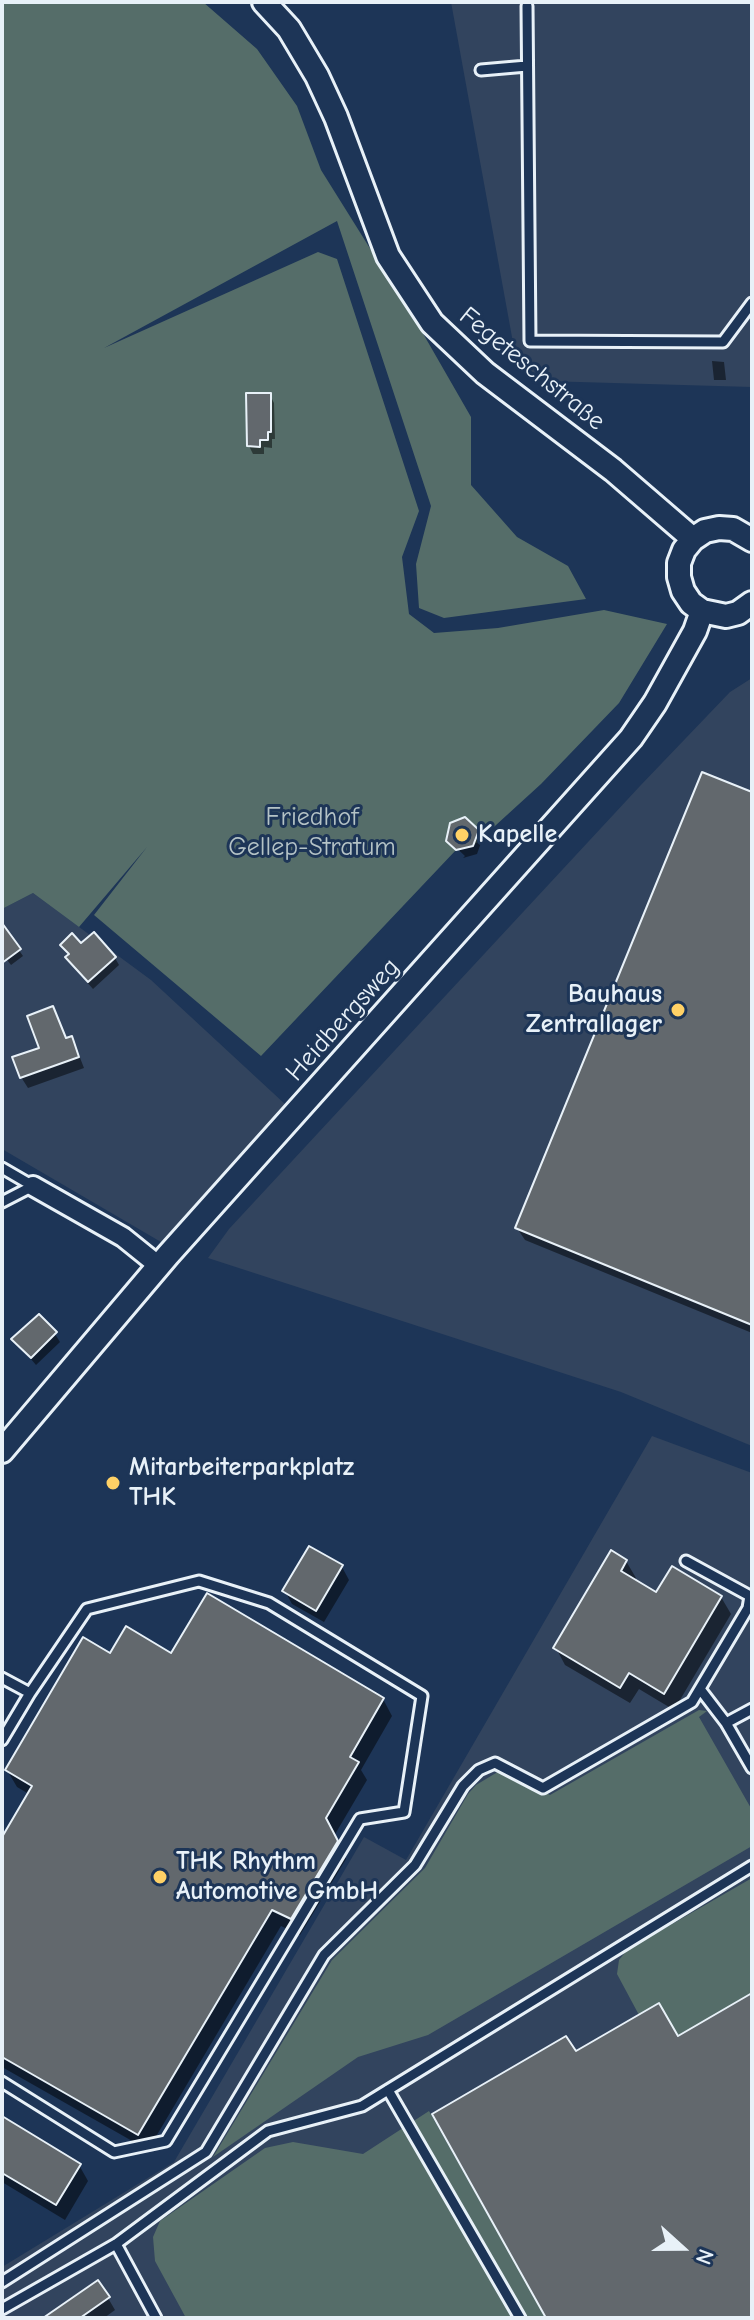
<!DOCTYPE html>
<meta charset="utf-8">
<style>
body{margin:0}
#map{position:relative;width:754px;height:2320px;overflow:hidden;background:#1d3557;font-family:"Comic Neue",sans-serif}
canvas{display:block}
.frame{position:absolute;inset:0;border:4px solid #e8f1f8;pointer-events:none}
.north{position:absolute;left:642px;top:2208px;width:80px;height:80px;-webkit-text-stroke:6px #1d3557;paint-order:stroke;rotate:111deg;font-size:22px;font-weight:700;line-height:32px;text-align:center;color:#e8f1f8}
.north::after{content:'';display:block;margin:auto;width:28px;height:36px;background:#e8f1f8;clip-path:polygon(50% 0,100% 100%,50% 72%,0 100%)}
</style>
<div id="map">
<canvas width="754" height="2320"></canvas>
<div class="frame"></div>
<div class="north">N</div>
</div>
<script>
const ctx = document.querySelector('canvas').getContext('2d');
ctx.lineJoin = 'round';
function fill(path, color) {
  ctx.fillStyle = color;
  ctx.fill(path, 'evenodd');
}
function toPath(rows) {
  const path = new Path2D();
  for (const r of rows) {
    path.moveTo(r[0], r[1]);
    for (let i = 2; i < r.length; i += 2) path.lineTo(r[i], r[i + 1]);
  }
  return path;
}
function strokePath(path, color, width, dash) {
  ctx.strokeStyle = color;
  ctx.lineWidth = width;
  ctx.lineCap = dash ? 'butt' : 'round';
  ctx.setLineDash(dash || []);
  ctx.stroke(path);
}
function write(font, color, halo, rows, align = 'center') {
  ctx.font = font + ' "Comic Neue",sans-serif';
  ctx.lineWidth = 6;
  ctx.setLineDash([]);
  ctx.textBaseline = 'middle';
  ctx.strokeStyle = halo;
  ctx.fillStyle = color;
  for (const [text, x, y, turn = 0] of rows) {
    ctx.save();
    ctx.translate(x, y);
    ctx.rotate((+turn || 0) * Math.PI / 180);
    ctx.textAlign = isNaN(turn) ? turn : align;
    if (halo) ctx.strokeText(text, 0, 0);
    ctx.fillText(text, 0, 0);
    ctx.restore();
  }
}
fill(toPath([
 [451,2,752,2,752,387,544,381,516,359],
 [752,678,752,1446,621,1392,208,1258,229,1229,640,786,730,692],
 [33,893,151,980,286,1105,161,1242,2,1149,2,909],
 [652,1436,752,1473,752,2318,2,2318,2,2267,174,2162,364,1837,406,1860]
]), '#32445e');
fill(toPath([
 [2,2,203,2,257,49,297,106,321,170,421,330,471,417,471,485,517,537,568,566,586,599,444,618,419,608,416,564,431,506,337,221,104,348,318,252,337,259,419,511,402,557,409,614,434,633,498,628,604,610,667,624,619,703,541,784,473,846,478,830,451,823,446,841,456,850,261,1056,94,915,147,847,79,927,33,893,2,909],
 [699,1710,707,1711,699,1717,752,1810,752,1846,428,2035,358,2057,213,2157,332,1960,425,1868,468,1794,476,1785,501,1770,550,1795],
 [752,1878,752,1993,678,2036,639,2015,617,1974,619,1960,627,1950],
 [429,2111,546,2318,186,2318,155,2261,153,2237,160,2221,265,2148,293,2142,363,2154]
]), '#556d69');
fill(toPath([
 [712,361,724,362,726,380,714,380],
 [270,395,274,403,275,439,272,439,272,448,264,447,264,454,253,454,249,446],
 [752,794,752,1333,525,1240,517,1228],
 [477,832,482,840,477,854,463,858,465,856,450,842],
 [2,926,23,956,11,965,2,953],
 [62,945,80,946,115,958,119,965,93,989,72,965,68,958,70,956],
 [52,1008,67,1040,71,1039,77,1050,84,1068,28,1088,21,1077,42,1049],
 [55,1334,60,1342,36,1365,14,1339],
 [626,1561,636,1578,634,1581,657,1595,721,1597,731,1614,674,1710,639,1689,630,1703,565,1665,556,1648],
 [342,1567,349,1580,324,1622,292,1604,285,1591],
 [111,1656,172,1656,383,1699,392,1716,361,1770,367,1780,334,1836,346,1859,300,1935,281,1926,148,2150,2,2067,2,1841,29,1794,17,1787,7,1770],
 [2,2119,79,2165,88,2181,65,2220,2,2182],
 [108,2298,115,2310,104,2318,47,2318]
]), '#0007');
const building = toPath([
 [246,393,271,393,271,432,268,432,268,440,260,440,260,447,247,446,246,393],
 [702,772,752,792,752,1325,515,1228,702,772],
 [465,817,479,830,473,846,456,850,446,841,450,823,465,817],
 [2,923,21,949,2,963,2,923],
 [94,932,116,957,88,982,65,957,69,954,60,945,72,933,81,943,94,932],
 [53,1006,66,1038,72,1036,79,1057,20,1078,12,1057,39,1048,27,1016,53,1006],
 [39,1314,57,1332,31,1358,11,1339,39,1314],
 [309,1546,343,1565,316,1611,282,1591,309,1546],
 [611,1550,627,1560,621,1571,656,1592,672,1566,722,1596,664,1694,629,1673,620,1688,553,1648,611,1550],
 [207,1593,384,1698,350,1757,359,1762,326,1818,338,1841,291,1919,272,1910,138,2135,2,2057,2,1837,32,1786,5,1770,83,1637,110,1653,126,1626,171,1653,207,1593],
 [752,1993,752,2318,546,2318,432,2114,566,2036,576,2051,659,2003,678,2036,752,1993],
 [2,2116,81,2164,56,2205,2,2173,2,2116],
 [98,2280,110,2297,80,2318,43,2318,98,2280]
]);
fill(building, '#62686d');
strokePath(building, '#e8f1f8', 2);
const service = toPath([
 [527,6,530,341,723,342,752,303],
 [481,70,527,66],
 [2,1168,33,1186],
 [2,1202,33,1186],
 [2,1678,30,1693],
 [700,1689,726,1723,752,1768],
 [726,1723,752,1709],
 [2,1740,30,1693,87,1609,199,1581,269,1603,422,1696,404,1812,360,1819,166,2141,114,2152,2,2082],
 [388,2090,520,2318],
 [116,2244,156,2318],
 [2,2282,206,2152,324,1955,415,1865,463,1786,479,1770,495,1763,543,1788,692,1702,748,1608,750,1596,686,1561],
 [2,2309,116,2244,268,2131,362,2106,752,1866]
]);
const minor = toPath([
 [33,1186,123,1237,159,1266]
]);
const tertiary = toPath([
 [264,2,289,29,317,76,336,117,388,256,432,323,485,373,613,470,693,539],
 [752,540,733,529,719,528,705,531,693,539,684,550,679,563,679,577,683,591,691,603,702,611,726,616,738,613,752,603],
 [2,1451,168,1255,631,738,655,703,695,631,702,611]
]);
strokePath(service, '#e8f1f8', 15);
strokePath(minor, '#e8f1f8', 24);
strokePath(tertiary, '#e8f1f8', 28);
strokePath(service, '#1d3557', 9);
strokePath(minor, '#1d3557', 18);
strokePath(tertiary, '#1d3557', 22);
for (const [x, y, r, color] of [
 [462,835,8,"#ffd166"],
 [678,1010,8,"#ffd166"],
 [113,1483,8,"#ffd166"],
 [160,1877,8,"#ffd166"]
]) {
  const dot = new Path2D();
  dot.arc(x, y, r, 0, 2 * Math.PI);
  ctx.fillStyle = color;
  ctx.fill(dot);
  strokePath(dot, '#1d3557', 3);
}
write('26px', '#e8f1f8', '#1d3557', [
 ["Fegeteschstraße",532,369,39],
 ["Heidbergsweg",343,1020,-48]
]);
write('26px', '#b5c3c6', '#1d3557', [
 ["Friedhof",312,818],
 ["Gellep-Stratum",312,848]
]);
write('bold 26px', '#e8f1f8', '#1d3557', [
 ["Kapelle",478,835],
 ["Bauhaus",662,995,"right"],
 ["Zentrallager",662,1025,"right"],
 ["Mitarbeiterparkplatz",129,1468],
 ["THK",129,1498],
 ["THK Rhythm",176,1862],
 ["Automotive GmbH",176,1892]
], 'left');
</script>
